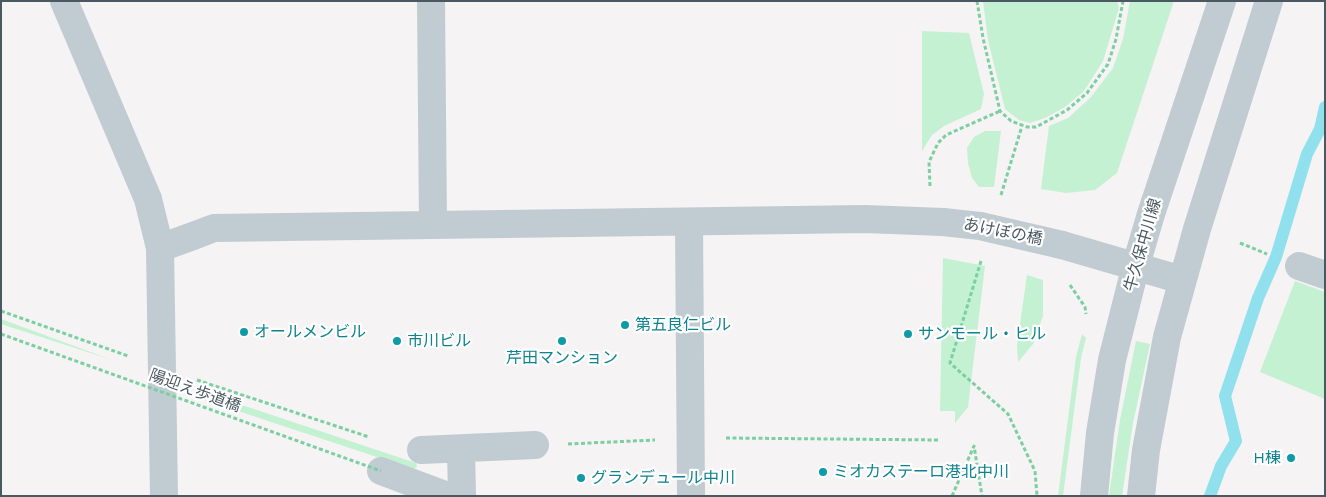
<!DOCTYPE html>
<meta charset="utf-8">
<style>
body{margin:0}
#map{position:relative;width:1326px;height:497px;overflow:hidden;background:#f5f3f3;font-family:"Work Sans",sans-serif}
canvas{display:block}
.frame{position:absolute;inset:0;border:2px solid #4a5861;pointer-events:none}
</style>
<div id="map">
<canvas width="1326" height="497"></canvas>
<div class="frame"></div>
</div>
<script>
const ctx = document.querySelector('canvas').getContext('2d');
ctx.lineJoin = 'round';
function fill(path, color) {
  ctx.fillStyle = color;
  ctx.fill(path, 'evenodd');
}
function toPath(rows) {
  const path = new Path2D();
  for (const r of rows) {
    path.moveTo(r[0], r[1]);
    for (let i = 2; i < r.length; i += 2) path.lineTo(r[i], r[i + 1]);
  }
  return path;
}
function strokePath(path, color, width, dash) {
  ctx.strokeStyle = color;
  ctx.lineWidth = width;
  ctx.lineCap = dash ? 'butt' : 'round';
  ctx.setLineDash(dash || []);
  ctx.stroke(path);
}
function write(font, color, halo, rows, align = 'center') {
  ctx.font = font + ' "Work Sans","Noto Sans JP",sans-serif';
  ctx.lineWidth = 4.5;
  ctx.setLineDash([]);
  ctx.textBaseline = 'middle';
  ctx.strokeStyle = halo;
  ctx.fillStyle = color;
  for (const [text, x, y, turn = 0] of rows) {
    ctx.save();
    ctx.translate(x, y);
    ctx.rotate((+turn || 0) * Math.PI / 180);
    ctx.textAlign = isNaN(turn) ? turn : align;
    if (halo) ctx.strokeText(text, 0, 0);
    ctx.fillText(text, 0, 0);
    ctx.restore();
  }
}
fill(toPath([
 [983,1,1117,1,1119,8,1103,61,1084,91,1065,107,1045,118,1030,123,1019,120,1005,109,988,40],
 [1130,1,1174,1,1117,173,1095,190,1066,193,1041,189,1049,126,1068,118,1091,97,1113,68,1123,39],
 [922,31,969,33,984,94,981,109,944,126,932,135,922,151],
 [985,131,1001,131,994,187,979,187,972,178,968,163,967,148,974,137],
 [943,258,985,266,968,407,955,423,955,411,940,411],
 [1027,275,1043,280,1043,316,1033,344,1018,362,1017,345],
 [1295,281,1325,292,1325,399,1260,372],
 [1,319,112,360,1,324],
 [1082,334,1086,338,1081,358,1063,496,1058,496,1076,357],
 [1136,341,1150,344,1133,423,1122,496,1109,496,1120,420],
 [200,391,416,463,417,467,413,469,199,398]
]), '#c3f1d2');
strokePath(toPath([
 [1210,496,1221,466,1236,441,1225,396,1258,298,1276,257,1307,154,1320,129,1325,107]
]), '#90e0ee', 12);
strokePath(toPath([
 [977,1,983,38,1000,111,1011,121,1027,127,1036,127,1067,110,1087,93,1108,64,1116,39,1123,1],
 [930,186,929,162,938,143,946,135,1000,111],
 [1001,195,1022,126],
 [1240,243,1267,254],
 [981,261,950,363,1008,414,1035,471,1037,496],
 [1070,285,1085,307,1086,314],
 [1,311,128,356],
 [197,380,369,437],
 [726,438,939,440],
 [568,444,655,440],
 [952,496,974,446,982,496]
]), '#7ad0a0', 3, [4, 2.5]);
strokePath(toPath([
 [64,1,148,199,160,248],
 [431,1,433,225],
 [689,223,691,496],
 [1062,245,1182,280],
 [1299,266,1325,275],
 [461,449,462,496],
 [421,450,535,445],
 [381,471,448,496],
 [164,496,160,248,193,236,214,228,865,219,943,222],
 [1094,496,1100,433,1112,360,1136,265,1151,214,1222,1],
 [1141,496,1146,450,1167,337,1197,229,1269,1]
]), '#c1cbd2', 28);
strokePath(toPath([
 [1,334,381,471]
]), '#7ad0a0', 3, [4, 2.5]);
strokePath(toPath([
 [943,222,980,226,1062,245]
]), '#c1cbd2', 28);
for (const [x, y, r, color] of [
 [625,325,5,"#0f9aa8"],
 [244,332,5,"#0f9aa8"],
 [908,334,5,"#0f9aa8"],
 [397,341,5,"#0f9aa8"],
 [562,341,5,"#0f9aa8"],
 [1291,458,5,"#0f9aa8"],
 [823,472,5,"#0f9aa8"],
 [581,478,5,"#0f9aa8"]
]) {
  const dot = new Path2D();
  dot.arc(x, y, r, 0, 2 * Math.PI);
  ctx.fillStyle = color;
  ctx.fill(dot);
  strokePath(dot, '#fff', 2);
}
write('16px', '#4a5861', '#fff', [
 ["あけぼの橋",1003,232,11],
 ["牛久保中川線",1143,245,-74],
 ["陽迎え歩道橋",195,391,20]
]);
write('16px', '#0d838f', '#fff', [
 ["第五良仁ビル",635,325],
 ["オールメンビル",254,332],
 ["サンモール・ヒル",918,334],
 ["市川ビル",407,341],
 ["芹田マンション",562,358,"center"],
 ["H棟",1281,458,"right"],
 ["ミオカステーロ港北中川",833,472],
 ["グランデュール中川",591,478]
], 'left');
</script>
